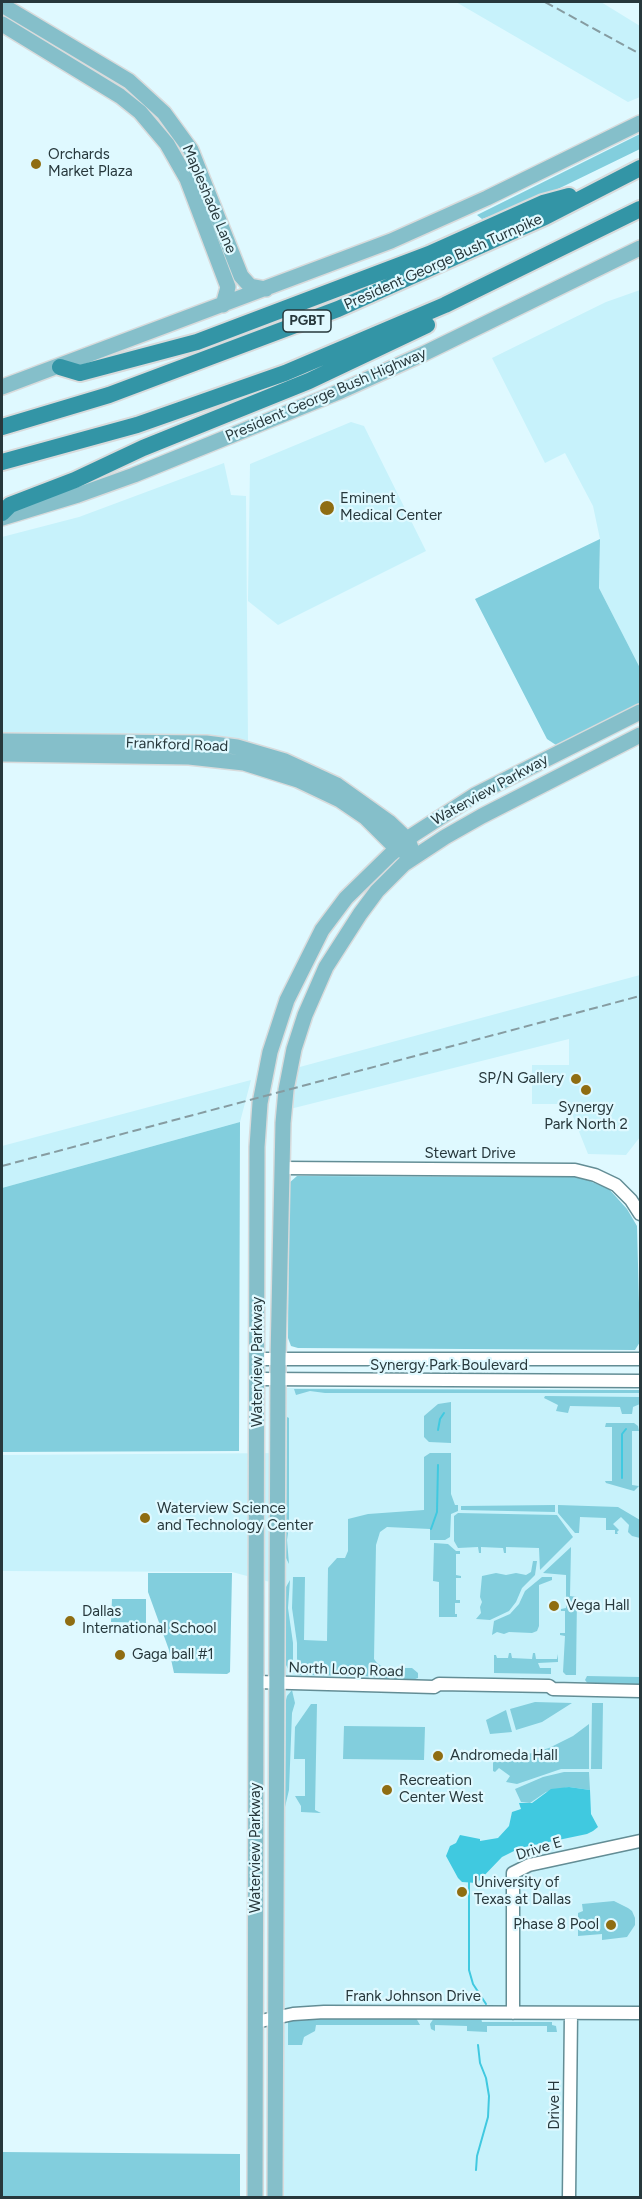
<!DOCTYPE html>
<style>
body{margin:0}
#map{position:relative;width:642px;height:2199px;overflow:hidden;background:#dff9ff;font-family:Figtree,sans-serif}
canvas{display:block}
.frame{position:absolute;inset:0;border:3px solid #27383c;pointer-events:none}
</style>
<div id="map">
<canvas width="642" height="2199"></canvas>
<div class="frame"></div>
</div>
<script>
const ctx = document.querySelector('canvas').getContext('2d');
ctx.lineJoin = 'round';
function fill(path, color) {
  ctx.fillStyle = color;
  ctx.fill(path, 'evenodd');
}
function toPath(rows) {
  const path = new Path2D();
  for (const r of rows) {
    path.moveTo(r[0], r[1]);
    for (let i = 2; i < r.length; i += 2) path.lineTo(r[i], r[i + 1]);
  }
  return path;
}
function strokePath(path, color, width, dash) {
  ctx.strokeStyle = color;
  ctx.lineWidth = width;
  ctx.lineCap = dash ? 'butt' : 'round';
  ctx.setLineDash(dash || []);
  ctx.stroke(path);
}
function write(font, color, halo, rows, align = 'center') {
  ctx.font = font + ' Figtree,sans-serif';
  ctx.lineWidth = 4.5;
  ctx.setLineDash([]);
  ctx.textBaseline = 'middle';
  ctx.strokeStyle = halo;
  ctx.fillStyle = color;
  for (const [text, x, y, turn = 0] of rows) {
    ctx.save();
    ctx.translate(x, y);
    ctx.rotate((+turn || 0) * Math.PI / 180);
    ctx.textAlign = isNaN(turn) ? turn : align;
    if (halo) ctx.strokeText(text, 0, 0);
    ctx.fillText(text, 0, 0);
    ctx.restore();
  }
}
fill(toPath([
 [456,2,601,2,640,26,640,97,628,102],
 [640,290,640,668,599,588,600,539,593,506,565,453,545,463,492,358,606,302],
 [351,422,364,426,426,551,278,625,248,601,250,464],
 [224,463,231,495,246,496,248,743,229,738,2,733,2,537,79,517],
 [640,975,640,1137,626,1155,588,1154,568,1104,532,1104,532,1065,569,1065,569,1039,290,1109,296,1068],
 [251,1080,240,1122,2,1188,2,1146],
 [286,1388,640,1390,640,2197,283,2197,285,1586,232,1572,2,1571,2,1455,286,1453]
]), '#c7f2fb');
fill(toPath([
 [640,134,640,149,488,223,485,220,491,216,482,219,477,215],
 [600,539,599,588,640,668,640,704,561,744,556,745,547,739,475,599],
 [240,1122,239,1451,2,1452,2,1188],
 [297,1176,580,1177,609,1189,627,1209,637,1226,640,1342,635,1350,298,1348,291,1346,288,1338,289,1183],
 [294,1389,640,1390,640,1393,325,1393,310,1391,296,1395],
 [545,1396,640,1397,640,1404,633,1407,632,1414,622,1414,620,1407,570,1406,568,1413,556,1411,558,1405,544,1398],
 [451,1402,451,1443,429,1442,424,1437,424,1416,438,1404],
 [287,1417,289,1418,289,1526,287,1540,289,1564,286,1558],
 [606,1423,634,1423,638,1426,639,1431,632,1431,632,1485,639,1486,634,1491,606,1483,605,1481,612,1481,612,1427,605,1427],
 [430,1453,451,1453,451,1494,455,1505,458,1505,458,1511,451,1514,450,1537,445,1540,430,1540,430,1529,387,1527,380,1532,376,1545,374,1659,377,1663,384,1668,412,1668,418,1673,418,1678,410,1681,365,1676,297,1675,297,1643,292,1608,293,1577,305,1577,304,1640,327,1641,328,1568,337,1558,345,1558,348,1551,348,1519,368,1514,424,1510,424,1457],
 [555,1505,555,1512,461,1510,461,1506],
 [558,1505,618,1507,640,1520,640,1538,632,1536,628,1532,629,1525,621,1517,613,1524,619,1530,617,1532,618,1534,615,1534,615,1530,606,1530,606,1518,580,1517,579,1533,575,1533,558,1513],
 [458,1513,557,1515,573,1537,540,1570,539,1548,506,1547,506,1553,504,1553,503,1548,481,1547,481,1553,479,1553,478,1547,458,1548,454,1541,454,1516],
 [434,1543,448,1544,456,1551,460,1551,460,1554,456,1554,456,1575,461,1576,461,1578,456,1578,456,1600,460,1600,460,1603,455,1603,455,1614,457,1614,457,1617,439,1617,439,1582,433,1581],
 [571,1547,570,1596,577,1597,576,1675,566,1675,563,1672,565,1636,560,1635,560,1633,565,1633,565,1611,561,1611,561,1609,566,1608,566,1575,543,1573],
 [533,1561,537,1561,535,1575,522,1588,516,1602,509,1611,490,1620,476,1619,481,1613,480,1607,482,1602,480,1597,482,1576,496,1573,506,1575,516,1573,526,1575,531,1572],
 [148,1573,232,1573,230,1672,227,1674,174,1673,169,1650,148,1592],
 [542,1577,552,1577,552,1580,539,1585,539,1626,537,1631,532,1633,509,1632,504,1634,497,1632,492,1635,494,1621,510,1614,519,1604,525,1591],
 [290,1580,288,1608,293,1643,293,1674,289,1671,286,1665,286,1587],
 [112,1599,146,1599,146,1623,111,1622],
 [509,1653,511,1653,512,1658,532,1659,533,1653,535,1653,536,1659,557,1659,558,1654,558,1662,538,1663,540,1668,551,1668,551,1674,494,1673,494,1655,496,1655,497,1658,508,1658],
 [587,1676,640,1677,640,1686,589,1685,585,1680],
 [292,1690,295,1703,292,1713,289,1790,285,1807,286,1700,287,1696],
 [535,1702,572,1703,542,1722,516,1730,510,1709],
 [592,1703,603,1703,602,1769,591,1769],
 [311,1704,317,1704,315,1810,321,1813,301,1812,301,1806,295,1796,305,1796,305,1759,294,1759,295,1727],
 [506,1710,512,1732,490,1734,486,1720],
 [589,1724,589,1769,561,1769,517,1784,506,1782,510,1776,499,1768,495,1772,493,1771,493,1759,521,1756,549,1748,573,1736],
 [344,1726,425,1727,424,1760,343,1759],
 [564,1772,589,1772,590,1790,569,1787,546,1792,530,1803,521,1802,515,1789,543,1777],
 [614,1901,628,1908,632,1911,635,1918,635,1925,627,1937,602,1940,602,1934,578,1936,578,1913,583,1911,582,1904],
 [307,2017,416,2018,420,2025,316,2025,315,2031,304,2037,302,2045,288,2045,288,2022],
 [434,2018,481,2018,482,2022,552,2022,552,2025,556,2026,557,2032,547,2032,547,2026,487,2026,487,2032,467,2031,467,2026,435,2025,435,2031,431,2029,430,2024],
 [2,2152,240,2154,240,2197,2,2197]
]), '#82cedd');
fill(toPath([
 [569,1787,590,1790,591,1814,598,1827,593,1831,587,1834,520,1848,502,1857,477,1883,462,1882,458,1878,446,1856,450,1846,456,1843,460,1835,480,1839,480,1841,498,1838,509,1826,512,1812,521,1809,519,1803,532,1803,551,1789]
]), '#40c9e0');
strokePath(toPath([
 [438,1430,440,1419,444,1413],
 [622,1478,622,1434,626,1429],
 [431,1529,437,1512,438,1465],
 [469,1882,469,1970,473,1984,486,2004],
 [476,2170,477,2156,488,2117,489,2096,486,2078,480,2063,478,2045]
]), '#40c9e0', 2);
const minor = toPath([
 [282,1168,575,1170,595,1175,616,1185,631,1200,640,1214],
 [258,1359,640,1359],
 [258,1379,640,1381],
 [257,1682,434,1687,439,1684,549,1686,553,1689,640,1691],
 [513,2013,513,1873,529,1865,640,1841],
 [256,2022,293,2014,324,2012,640,2013],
 [569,2198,571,2013]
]);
const major = toPath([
 [2,5,129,81,164,113,191,150,241,276,250,286,266,289],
 [2,24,120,96,140,112,167,144,187,179,228,287,223,305],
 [2,387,391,241,487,198,640,123],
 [2,518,78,495,134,475,341,391,423,354,640,248],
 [2,741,206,743,237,747,285,761,337,785,389,822,408,840,411,848],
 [2,754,189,757,244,763,298,780,340,800,365,817,396,848,406,852],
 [255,2198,257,1147,260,1103,270,1052,287,1000,322,930,346,898,391,854,413,835,475,795,640,712],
 [275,2198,278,1359,283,1123,286,1090,294,1049,305,1015,326,967,360,914,377,891,404,864,445,837,482,816,640,735]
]);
const highway = toPath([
 [60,367,80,373,197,342,429,254,543,203,569,196],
 [2,427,109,395,338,309,545,217,640,168],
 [2,462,137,425,285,373,445,305,640,209],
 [2,513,10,505,75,480,143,448,309,381,427,325]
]);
strokePath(minor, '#638d95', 15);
strokePath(major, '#d8dbdc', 18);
strokePath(highway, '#d8dbdc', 20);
strokePath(minor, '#fff', 12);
strokePath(major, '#85bfca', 15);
strokePath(highway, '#3395a6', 16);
strokePath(toPath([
 [545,2,640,54],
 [2,1166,640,996]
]), '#869ca1', 2, [9, 4.5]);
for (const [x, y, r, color] of [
 [36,164,6,"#8f6d12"],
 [327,508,8,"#8f6d12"],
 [576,1079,6,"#8f6d12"],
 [586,1090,6,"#8f6d12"],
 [145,1518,6,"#8f6d12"],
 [554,1606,6,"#8f6d12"],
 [70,1621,6,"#8f6d12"],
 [120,1655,6,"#8f6d12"],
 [438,1756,6,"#8f6d12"],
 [387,1790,6,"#8f6d12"],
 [462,1892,6,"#8f6d12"],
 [611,1925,6,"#8f6d12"]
]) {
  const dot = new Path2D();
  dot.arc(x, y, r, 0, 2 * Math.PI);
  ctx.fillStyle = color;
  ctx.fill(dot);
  strokePath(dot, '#dff9ff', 2);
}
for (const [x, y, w] of [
 [307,321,48]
]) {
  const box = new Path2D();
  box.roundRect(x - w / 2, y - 11, w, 22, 4.5);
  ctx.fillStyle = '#dff9ff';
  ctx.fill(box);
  strokePath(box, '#27383c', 1.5);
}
write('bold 14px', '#27383c', null, [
 ["PGBT",307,321]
]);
write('15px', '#27383c', '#dff9ff', [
 ["Orchards",48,155],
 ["Market Plaza",48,172],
 ["Eminent",340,499],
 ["Medical Center",340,516],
 ["SP/N Gallery",564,1079,"right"],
 ["Synergy",586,1108,"center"],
 ["Park North 2",586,1125,"center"],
 ["Waterview Science",157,1509],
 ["and Technology Center",157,1526],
 ["Vega Hall",566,1606],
 ["Dallas",82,1612],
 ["International School",82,1629],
 ["Gaga ball #1",132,1655],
 ["Andromeda Hall",450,1756],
 ["Recreation",399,1781],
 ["Center West",399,1798],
 ["University of",474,1883],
 ["Texas at Dallas",474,1900],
 ["Phase 8 Pool",599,1925,"right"]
], 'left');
write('15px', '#27383c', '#dff9ff', [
 ["Mapleshade Lane",209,199,67],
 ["President George Bush Turnpike",443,262,-24],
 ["President George Bush Highway",326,395,-23],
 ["Frankford Road",177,745,2],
 ["Waterview Parkway",490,790,-29],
 ["Stewart Drive",470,1154],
 ["Waterview Parkway",258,1362,-90],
 ["Synergy Park Boulevard",449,1366],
 ["North Loop Road",346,1670,2],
 ["Waterview Parkway",256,1848,-90],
 ["Drive E",539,1849,-17],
 ["Frank Johnson Drive",413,1997],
 ["Drive H",555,2105,-90]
]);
</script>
